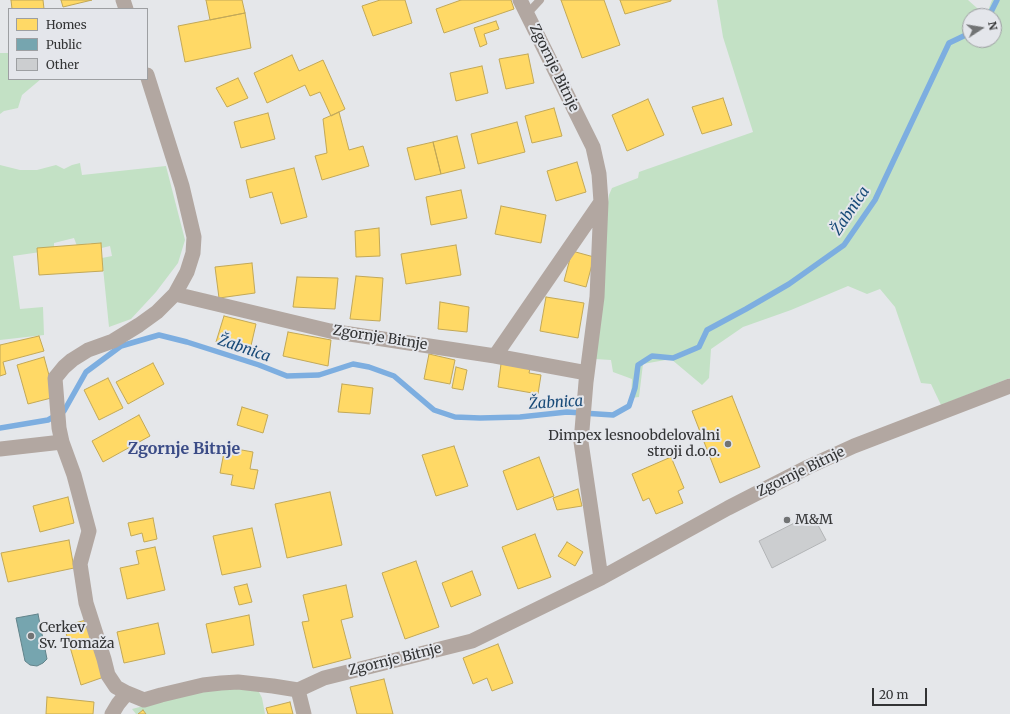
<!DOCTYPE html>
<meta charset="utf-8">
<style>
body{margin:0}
#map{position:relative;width:1010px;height:714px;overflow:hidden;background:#e5e7ea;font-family:Merriweather,serif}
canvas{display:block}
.legend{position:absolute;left:8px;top:8px;width:140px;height:72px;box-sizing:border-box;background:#e4e6eb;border:1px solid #9d9fa2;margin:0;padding:5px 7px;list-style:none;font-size:12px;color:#333435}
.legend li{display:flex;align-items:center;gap:8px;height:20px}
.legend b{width:20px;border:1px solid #9d9fa2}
.north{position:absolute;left:962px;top:8px;width:40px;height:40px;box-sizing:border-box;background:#e4e6eb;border:1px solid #9d9fa2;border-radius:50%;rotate:78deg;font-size:11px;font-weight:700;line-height:16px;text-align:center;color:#333435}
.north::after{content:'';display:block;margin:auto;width:14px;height:18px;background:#717374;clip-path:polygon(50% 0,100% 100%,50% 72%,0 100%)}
.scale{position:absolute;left:872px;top:688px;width:55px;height:18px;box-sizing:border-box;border:2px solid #333435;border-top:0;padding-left:5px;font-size:12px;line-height:14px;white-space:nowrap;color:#333435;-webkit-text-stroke:3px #e4e6eb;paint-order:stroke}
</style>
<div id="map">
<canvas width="1010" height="714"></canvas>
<ul class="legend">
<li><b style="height:11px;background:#ffd966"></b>Homes</li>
<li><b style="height:11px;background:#76a5af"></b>Public</li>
<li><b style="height:11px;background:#ccced0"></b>Other</li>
</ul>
<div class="north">N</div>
<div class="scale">20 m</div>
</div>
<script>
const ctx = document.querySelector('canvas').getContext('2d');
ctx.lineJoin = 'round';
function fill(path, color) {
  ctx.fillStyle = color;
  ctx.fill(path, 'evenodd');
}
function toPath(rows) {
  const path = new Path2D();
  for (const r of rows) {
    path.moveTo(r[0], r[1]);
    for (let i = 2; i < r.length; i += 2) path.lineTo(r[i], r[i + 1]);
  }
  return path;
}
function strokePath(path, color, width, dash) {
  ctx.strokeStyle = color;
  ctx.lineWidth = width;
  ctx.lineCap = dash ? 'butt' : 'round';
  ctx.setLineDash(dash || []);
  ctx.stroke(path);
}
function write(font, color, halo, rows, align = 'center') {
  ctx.font = font + ' Merriweather,serif';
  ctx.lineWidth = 4;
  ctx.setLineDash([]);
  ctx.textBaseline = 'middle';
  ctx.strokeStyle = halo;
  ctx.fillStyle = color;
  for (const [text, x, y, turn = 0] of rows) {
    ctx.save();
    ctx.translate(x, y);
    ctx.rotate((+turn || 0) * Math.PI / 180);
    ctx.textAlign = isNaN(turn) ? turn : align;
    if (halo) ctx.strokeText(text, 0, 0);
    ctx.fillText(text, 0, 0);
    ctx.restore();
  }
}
fill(toPath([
 [717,0,968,0,986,16,970,16,970,40,994,40,994,16,986,16,992,0,1010,0,1010,378,941,405,931,384,921,383,895,307,880,289,867,294,848,286,791,310,743,327,711,349,709,378,702,385,671,359,643,364,639,397,631,398,632,379,613,372,611,360,595,359,608,203,609,195,612,188,638,178,639,172,753,132,723,37],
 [0,53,9,53,9,79,41,79,22,95,18,108,4,111,0,114],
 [80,163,82,175,166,166,185,240,178,263,156,292,131,319,109,327,102,258,112,256,110,246,93,250,91,243,77,246,74,238,54,243,54,250,13,256,20,309,43,307,44,335,0,340,0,165,20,170,37,170,56,165,64,169,72,165],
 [213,688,258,690,262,698,265,714,136,714,132,709]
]), '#c3e1c5');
const homes = toPath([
 [11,0,43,0,44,9,12,9,11,0],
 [61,0,92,0,63,7,61,0],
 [206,0,242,0,245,13,210,20,206,0],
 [380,0,405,0,412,23,373,36,362,6,380,0],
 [461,0,511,0,514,9,444,33,436,9,461,0],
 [561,0,604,0,620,45,582,58,561,0],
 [620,0,671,0,671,1,625,14,620,0],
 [245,13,251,48,185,62,178,26,245,13],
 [496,21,499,29,484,34,487,44,480,47,474,28,496,21],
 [528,54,534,83,506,89,499,59,528,54],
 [292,55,299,71,323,60,345,109,331,116,320,92,310,96,305,85,267,103,254,73,292,55],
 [482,66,488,93,456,101,450,73,482,66],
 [238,78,248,98,227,107,216,88,238,78],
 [723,98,732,125,702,134,692,107,723,98],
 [648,99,664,135,627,151,612,115,648,99],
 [554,108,562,136,532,143,525,116,554,108],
 [339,112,349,150,363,146,369,166,322,180,315,156,327,153,323,119,339,112],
 [268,113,275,139,241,148,234,122,268,113],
 [517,122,525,152,478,164,471,134,517,122],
 [457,136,465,168,441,174,433,142,457,136],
 [433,142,441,174,415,180,407,148,433,142],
 [577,162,586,192,556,201,547,171,577,162],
 [294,168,307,217,281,224,272,192,250,198,246,180,294,168],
 [461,190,467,218,431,225,426,197,461,190],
 [501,206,546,215,541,243,495,234,501,206],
 [379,228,380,256,356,257,355,231,379,228],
 [101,243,103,271,39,275,37,248,101,243],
 [456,245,461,275,406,284,401,254,456,245],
 [572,251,594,257,586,287,564,281,572,251],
 [252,263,255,293,219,298,215,267,252,263],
 [356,276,383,278,380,321,350,319,356,276],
 [297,277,338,278,335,309,293,307,297,277],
 [546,297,584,303,578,338,540,331,546,297],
 [440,302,469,307,467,332,438,329,440,302],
 [224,316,256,324,250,350,216,342,224,316],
 [288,332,331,340,328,366,283,356,288,332],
 [39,336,44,351,3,362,6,374,0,376,0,345,39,336],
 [429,354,455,360,450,384,424,379,429,354],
 [44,357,55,397,28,404,17,365,44,357],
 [153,363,164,384,128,404,116,382,153,363],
 [501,364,530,368,529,373,541,375,538,394,498,387,501,364],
 [456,367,467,370,463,390,452,388,456,367],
 [108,378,123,408,99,420,84,390,108,378],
 [342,384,373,388,370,414,338,412,342,384],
 [732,396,760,467,720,483,692,411,732,396],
 [242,407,268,415,263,433,237,425,242,407],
 [139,415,150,436,103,462,92,441,139,415],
 [454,446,468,486,436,496,422,455,454,446],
 [225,447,253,452,250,469,258,470,254,489,231,485,233,475,220,473,225,447],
 [539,457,554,496,517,510,503,471,539,457],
 [671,457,684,488,678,491,683,503,656,514,649,498,643,501,632,474,671,457],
 [578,489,582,506,557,510,553,498,578,489],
 [330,492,342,545,287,558,275,504,330,492],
 [68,497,74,523,40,532,33,506,68,497],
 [153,518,157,539,144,542,142,533,131,536,128,523,153,518],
 [252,528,261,567,222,575,213,536,252,528],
 [535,534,551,577,518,589,502,547,535,534],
 [69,540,74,568,8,582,1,553,69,540],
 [567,542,583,552,575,566,558,556,567,542],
 [155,547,165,590,127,599,120,568,139,564,136,551,155,547],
 [416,561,439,627,405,639,382,573,416,561],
 [472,571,481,595,451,607,442,583,472,571],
 [247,584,252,602,239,605,234,587,247,584],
 [346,585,353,617,341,620,351,658,313,668,302,622,309,621,303,595,346,585],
 [249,615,254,645,212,653,206,624,249,615],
 [86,620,104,677,81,685,64,626,86,620],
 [158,623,165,654,124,663,117,632,158,623],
 [498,644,513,683,492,691,487,678,473,684,463,658,498,644],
 [384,679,393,714,357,714,350,687,384,679],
 [47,697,94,702,93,714,46,714,47,697],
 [290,702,293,714,268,714,266,708,290,702],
 [143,710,146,714,138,714,143,710]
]);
fill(homes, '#ffd966');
strokePath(homes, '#c2a857', 1);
const public = toPath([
 [38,614,47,659,43,663,37,666,30,665,25,661,16,618,38,614]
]);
fill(public, '#76a5af');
strokePath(public, '#62838a', 1);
strokePath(toPath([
 [989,16,997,0],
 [0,428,48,420,64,411,86,372,121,346,159,335,187,342,259,365,287,376,319,375,353,364,369,367,394,376,434,410,455,417,480,418,520,417,567,412,613,415,629,406,635,388,638,365,652,356,673,358,699,347,707,330,746,309,789,284,844,245,875,200,949,43,970,33]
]), '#7daee0', 5.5);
const building = toPath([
 [812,514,826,540,772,568,759,541,812,514]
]);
fill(building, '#ccced0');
strokePath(building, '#b2b4b6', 1);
strokePath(toPath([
 [527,14,540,0]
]), '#b2a7a1', 8);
strokePath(toPath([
 [123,0,126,9],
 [520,0,593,147,599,174,601,202,597,297,586,382,581,442,601,578],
 [147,75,182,186,194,237,193,253,187,272,175,294,157,312,139,325,113,341,88,350,72,360,64,367,55,378,59,428,62,442,74,475,89,531,80,564,86,603,104,659,108,675,116,687,127,693,144,700,161,695,203,685,221,683,238,682,273,686,298,690,304,714],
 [175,294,330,331,495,356,587,373],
 [495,356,601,202],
 [0,449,62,442],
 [298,690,324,678,472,641,601,578,728,508,808,467,854,446,1010,386],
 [112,714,118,704,127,693]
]), '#b2a7a1', 15);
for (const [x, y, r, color] of [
 [728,444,4,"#717374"],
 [787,520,4,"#717374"],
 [31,636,4,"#717374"]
]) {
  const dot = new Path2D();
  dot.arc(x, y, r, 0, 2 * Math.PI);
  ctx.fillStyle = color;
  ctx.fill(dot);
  strokePath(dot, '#e4e6eb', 1.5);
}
write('14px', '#333435', '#e4e6eb', [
 ["Zgornje Bitnje",554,68,64],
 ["Zgornje Bitnje",380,338,9],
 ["Zgornje Bitnje",801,472,-26],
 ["Zgornje Bitnje",395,660,-14]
]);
write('14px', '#333435', '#e4e6eb', [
 ["Dimpex lesnoobdelovalni",720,436,"right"],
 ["stroji d.o.o.",720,452,"right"],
 ["M&M",795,520],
 ["Cerkev",39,628],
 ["Sv. Tomaža",39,644]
], 'left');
write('italic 15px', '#184a78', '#e4e6eb', [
 ["Žabnica",851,211,-56],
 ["Žabnica",244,349,19],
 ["Žabnica",556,403,-3]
]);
write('bold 16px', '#3a4b86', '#e4e6eb', [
 ["Zgornje Bitnje",184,449]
]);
</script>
